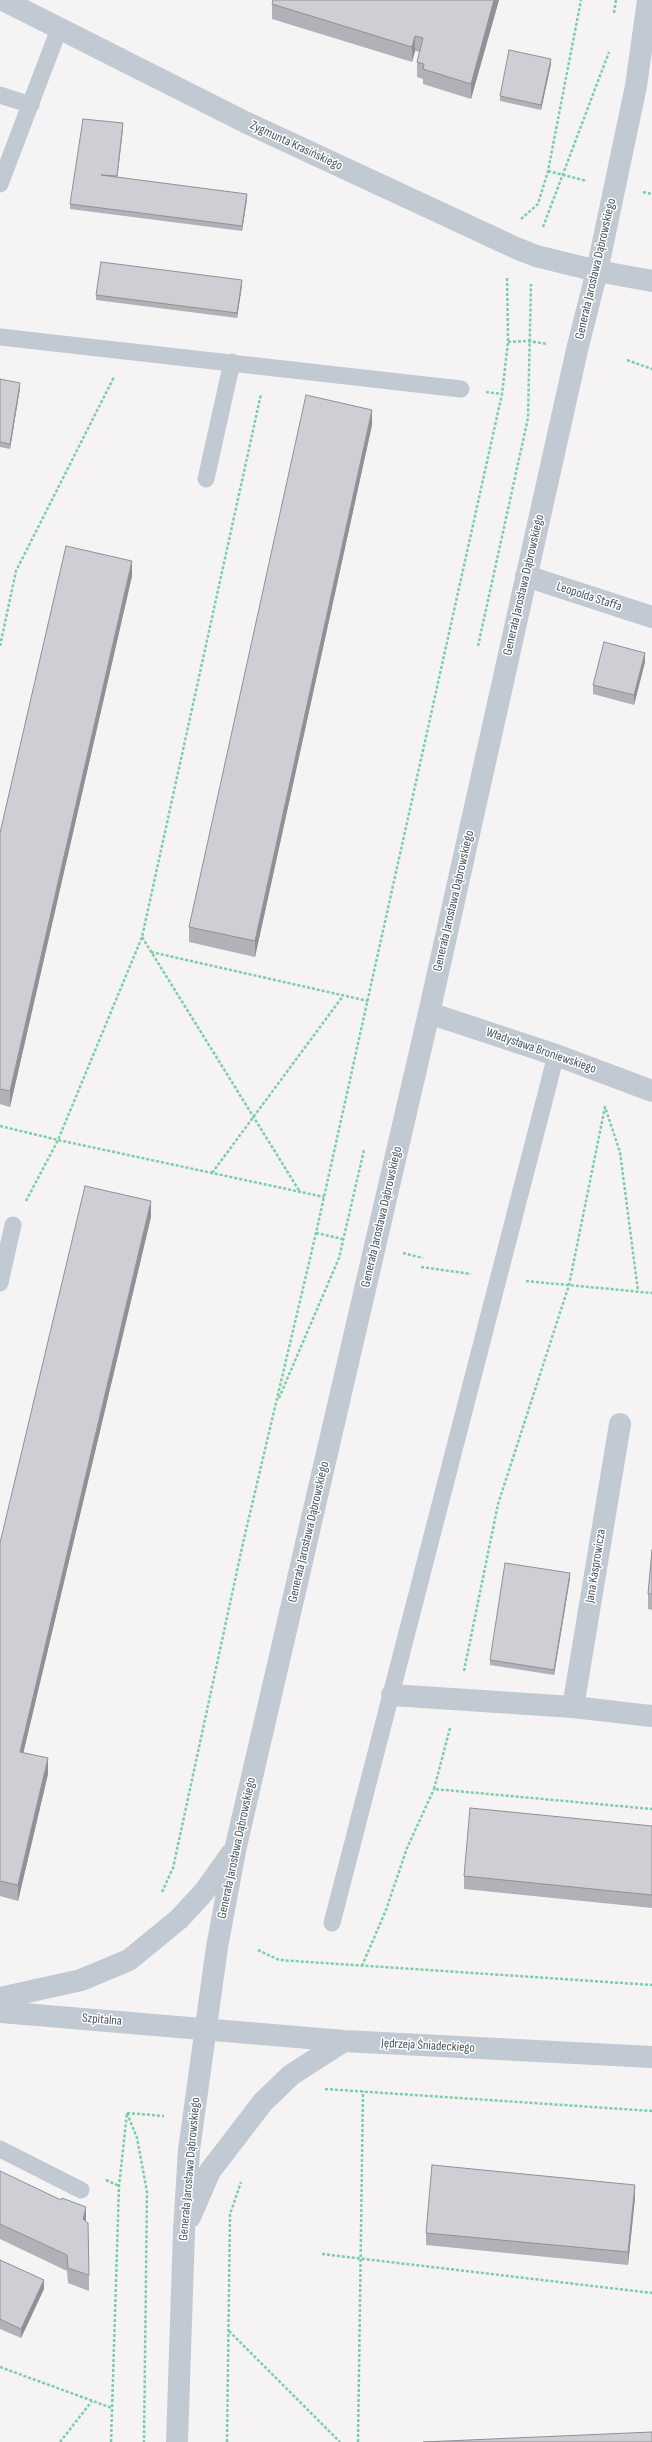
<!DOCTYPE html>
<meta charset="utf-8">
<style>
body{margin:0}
canvas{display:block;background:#f5f3f3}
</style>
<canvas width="652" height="2442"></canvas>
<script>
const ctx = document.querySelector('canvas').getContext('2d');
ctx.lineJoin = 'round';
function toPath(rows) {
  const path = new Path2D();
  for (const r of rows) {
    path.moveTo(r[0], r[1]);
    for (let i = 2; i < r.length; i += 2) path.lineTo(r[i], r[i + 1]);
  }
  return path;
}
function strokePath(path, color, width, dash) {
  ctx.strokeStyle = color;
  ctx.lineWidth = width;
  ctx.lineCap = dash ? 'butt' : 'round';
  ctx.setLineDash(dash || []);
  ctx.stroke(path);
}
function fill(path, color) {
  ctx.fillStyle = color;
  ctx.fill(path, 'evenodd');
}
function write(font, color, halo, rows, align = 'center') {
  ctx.font = font + ' "Sofia Sans Condensed",sans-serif';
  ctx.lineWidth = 3;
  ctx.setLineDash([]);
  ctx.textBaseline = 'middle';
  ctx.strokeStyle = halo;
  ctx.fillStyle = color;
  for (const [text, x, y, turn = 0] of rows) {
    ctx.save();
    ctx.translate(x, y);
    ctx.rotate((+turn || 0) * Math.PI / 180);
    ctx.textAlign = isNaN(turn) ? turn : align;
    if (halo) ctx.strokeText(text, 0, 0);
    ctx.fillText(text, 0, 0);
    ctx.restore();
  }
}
strokePath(toPath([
 [614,13,616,0],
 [548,171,587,181],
 [643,192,652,194],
 [521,219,538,204,548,171,581,0],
 [543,227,609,52],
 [508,342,528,341,548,344],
 [627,360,652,369],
 [486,392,502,394],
 [0,646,16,571,114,377],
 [478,646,528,418,531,284],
 [142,937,300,1192],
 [151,952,368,1001],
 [0,1126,58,1140,324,1197],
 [212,1173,343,996],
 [26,1201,58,1140,142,937,261,394],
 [316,1233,343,1239],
 [403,1253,423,1258],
 [421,1267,471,1274],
 [526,1281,652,1293],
 [279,1398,339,1258,364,1150],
 [464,1671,498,1504,569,1285,605,1107,620,1152,638,1291],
 [450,1728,434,1789,652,1809],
 [162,1892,173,1868,243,1543,316,1233,502,394,508,342,507,276],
 [258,1950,279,1960,652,1985],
 [362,1966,386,1910,407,1848,434,1789],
 [325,2089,652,2111],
 [127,2113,137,2138,147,2192,144,2442],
 [127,2113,164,2116],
 [106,2180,119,2186],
 [322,2254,652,2293],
 [229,2331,340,2442],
 [0,2367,112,2408],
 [60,2442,92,2401],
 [111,2442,119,2186,127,2113],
 [227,2442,230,2214,241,2182],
 [358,2442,363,2091]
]), '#7ad0a6', 2.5, [3, 2]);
strokePath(toPath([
 [0,95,31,105],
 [0,184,59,29],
 [0,337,461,389],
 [206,479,232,362],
 [0,1283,13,1225],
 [332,1923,556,1055],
 [0,2149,81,2190]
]), '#c1cad2', 17);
strokePath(toPath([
 [526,576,652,617],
 [429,1013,556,1055,652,1091],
 [392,1695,573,1707,652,1716],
 [573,1707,620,1424]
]), '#c1cad2', 22);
strokePath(toPath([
 [3,0,245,122,516,248,536,256,597,271,652,281],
 [0,1998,81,1980,129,1960,179,1919,204,1892,231,1854],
 [0,2012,344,2041,652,2057],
 [190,2217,210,2171,263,2102,291,2075,344,2041],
 [177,2442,184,2231,189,2150,217,1947,236,1846,429,1013,577,350,597,271,636,86,648,0]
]), '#c1cad2', 22);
fill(toPath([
 [273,0,499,0,471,99,423,84,423,79,417,77,417,62,420,52,415,51,412,62,272,19,272,4],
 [551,64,541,110,500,101,500,96],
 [123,128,117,177,247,199,242,231,70,209,70,204],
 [242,285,237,318,96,300,96,295],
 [0,379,20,388,10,449,0,447],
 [372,425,255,957,189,942,189,927],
 [132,576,10,1107,0,1104,0,833],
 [645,662,634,705,593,694,593,685],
 [151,1217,23,1753,48,1774,18,1901,0,1896,0,1543],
 [652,1550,652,1610,648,1609,648,1594],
 [570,1578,554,1675,490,1665,490,1660],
 [652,1826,652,1908,464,1889,464,1876],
 [0,2171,86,2222,89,2275,89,2291,68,2283,67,2271,0,2239],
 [635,2198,628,2265,426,2245,426,2233],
 [0,2260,44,2289,21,2338,0,2329]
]), '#b0b2b7');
fill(toPath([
 [494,0,499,0,471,99,471,84],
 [415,36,415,51,412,62,412,47],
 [551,59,551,64,541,110,541,105],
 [123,123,123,128,117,181,117,176],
 [247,194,247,199,242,231,242,226],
 [242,280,242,285,237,318,237,313],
 [20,383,20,388,10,449,10,444],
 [372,410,372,425,255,957,255,941],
 [132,561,132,576,10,1107,10,1091],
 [645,653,645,662,634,705,634,695],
 [151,1201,151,1217,20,1767,20,1752],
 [570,1573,570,1578,554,1675,554,1670],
 [48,1758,48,1774,18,1901,18,1885],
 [635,2185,635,2198,628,2265,628,2252],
 [86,2207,86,2222,83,2219],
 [44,2280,44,2289,21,2338,21,2329]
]), '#909195');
const building = toPath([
 [273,0,494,0,471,84,423,69,424,64,417,62,423,38,415,36,412,47,272,4,273,0],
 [509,50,551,59,541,105,500,96,509,50],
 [83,119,123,123,117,176,101,175,247,194,242,226,70,204,83,119],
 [101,262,242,280,237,313,96,295,101,262],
 [0,379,20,383,10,444,0,442,0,379],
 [306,395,372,410,255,941,189,927,306,395],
 [66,546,132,561,10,1091,0,1089,0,833,66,546],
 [604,642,645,653,634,695,593,685,604,642],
 [85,1186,151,1201,20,1752,48,1758,18,1885,0,1881,0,1543,85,1186],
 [652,1550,652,1594,648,1594,652,1550],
 [505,1563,570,1573,554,1670,490,1660,505,1563],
 [470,1808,652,1826,652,1895,464,1876,470,1808],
 [432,2165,635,2185,628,2252,426,2233,432,2165],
 [0,2171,61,2200,62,2198,86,2207,83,2219,88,2223,89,2275,68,2268,67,2255,0,2224,0,2171],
 [0,2260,44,2280,21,2329,0,2319,0,2260],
 [652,2432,652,2442,423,2442,652,2432]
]);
fill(building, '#cdcfd5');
strokePath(building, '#909195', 1);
write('13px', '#4a5661', '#fff', [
 ["Zygmunta Krasińskiego",296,146,25],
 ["Generała Jarosława Dąbrowskiego",596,269,-77],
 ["Generała Jarosława Dąbrowskiego",524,585,-77],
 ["Leopolda Staffa",589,597,18],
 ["Generała Jarosława Dąbrowskiego",454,901,-77],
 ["Władysława Broniewskiego",541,1051,19],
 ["Generała Jarosława Dąbrowskiego",382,1217,-77],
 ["Generała Jarosława Dąbrowskiego",309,1532,-77],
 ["Jana Kasprowicza",596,1566,-81],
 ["Generała Jarosława Dąbrowskiego",237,1848,-78],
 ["Szpitalna",102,2020,5],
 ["Jędrzeja Śniadeckiego",428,2046,3],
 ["Generała Jarosława Dąbrowskiego",190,2169,-85]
]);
</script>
